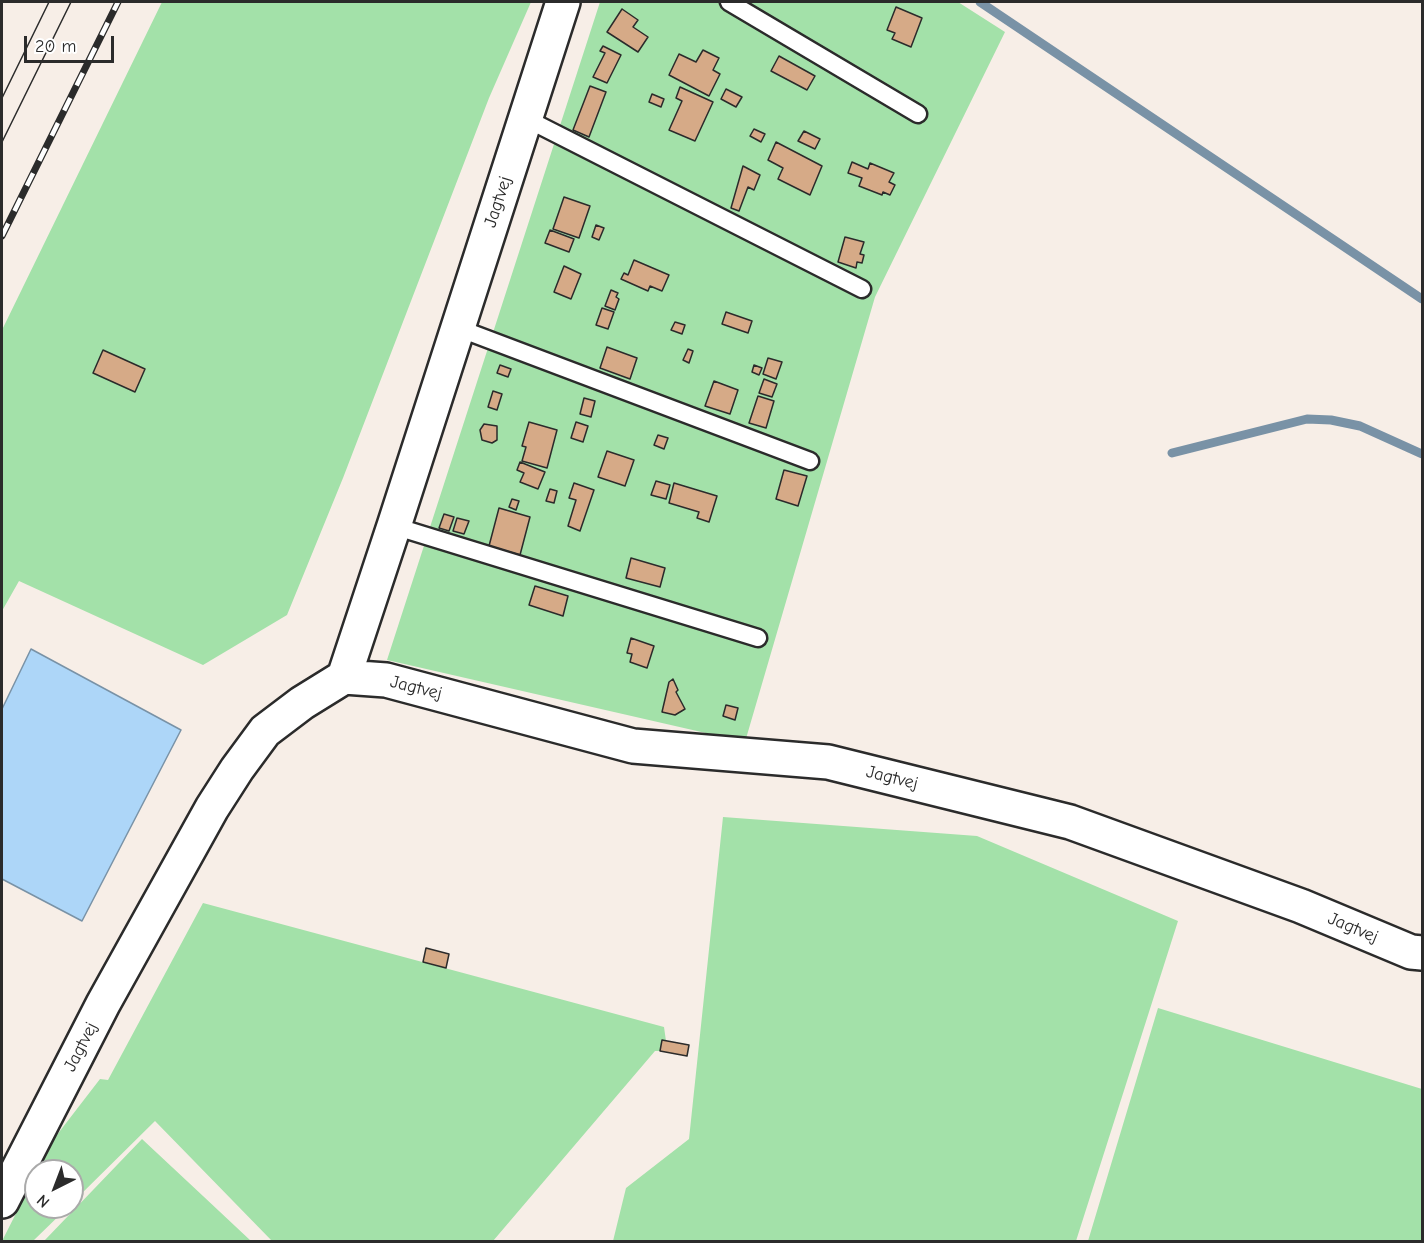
<!DOCTYPE html>
<style>
body{margin:0}
#map{position:relative;width:1424px;height:1243px;overflow:hidden;background:#f7eee7;font-family:"Comic Neue",sans-serif}
canvas{display:block}
.frame{position:absolute;inset:0;border:3px solid #2b2b2b;pointer-events:none}
.north{position:absolute;left:24px;top:1159px;width:60px;height:60px;box-sizing:border-box;background:#fff;border:2px solid #aaa;border-radius:50%;rotate:222deg;font-size:16px;font-weight:700;line-height:24px;text-align:center;color:#2b2b2b}
.north::after{content:'';display:block;margin:auto;width:21px;height:27px;background:#2b2b2b;clip-path:polygon(50% 0,100% 100%,50% 72%,0 100%)}
.scale{position:absolute;left:24px;top:36px;width:90px;height:27px;box-sizing:border-box;border:3px solid #2b2b2b;border-top:0;padding-left:8px;font-size:18px;line-height:21px;white-space:nowrap;color:#2b2b2b;-webkit-text-stroke:4px #fff;paint-order:stroke}
</style>
<div id="map">
<canvas width="1424" height="1243"></canvas>
<div class="frame"></div>
<div class="north">N</div>
<div class="scale">20 m</div>
</div>
<script>
const ctx = document.querySelector('canvas').getContext('2d');
ctx.lineJoin = 'round';
function fill(path, color) {
  ctx.fillStyle = color;
  ctx.fill(path, 'evenodd');
}
function toPath(rows) {
  const path = new Path2D();
  for (const r of rows) {
    path.moveTo(r[0], r[1]);
    for (let i = 2; i < r.length; i += 2) path.lineTo(r[i], r[i + 1]);
  }
  return path;
}
function strokePath(path, color, width, dash) {
  ctx.strokeStyle = color;
  ctx.lineWidth = width;
  ctx.lineCap = dash ? 'butt' : 'round';
  ctx.setLineDash(dash || []);
  ctx.stroke(path);
}
function write(font, color, halo, rows, align = 'center') {
  ctx.font = font + ' "Comic Neue",sans-serif';
  ctx.lineWidth = 4.5;
  ctx.setLineDash([]);
  ctx.textBaseline = 'middle';
  ctx.strokeStyle = halo;
  ctx.fillStyle = color;
  for (const [text, x, y, turn = 0] of rows) {
    ctx.save();
    ctx.translate(x, y);
    ctx.rotate((+turn || 0) * Math.PI / 180);
    ctx.textAlign = isNaN(turn) ? turn : align;
    if (halo) ctx.strokeText(text, 0, 0);
    ctx.fillText(text, 0, 0);
    ctx.restore();
  }
}
fill(toPath([
 [162,2,531,2,489,98,343,478,287,615,203,665,19,581,2,611,2,330],
 [600,2,958,2,1005,32,875,297,745,742,387,660],
 [723,817,977,836,1178,921,1076,1241,613,1241,626,1188,689,1139],
 [203,903,664,1027,666,1041,662,1040,660,1051,655,1051,493,1241,272,1241,155,1121,72,1203,72,1171,38,1171,53,1140,100,1079,108,1080],
 [1158,1008,1422,1089,1422,1241,1088,1241],
 [142,1139,203,1196,251,1241,44,1241],
 [36,1174,36,1207,68,1207,33,1241,2,1241]
]), '#a3e1a9');
const water = toPath([
 [31,649,181,730,82,921,2,879,2,709,31,649]
]);
fill(water, '#add6f8');
strokePath(water, '#7992a6', 1.5);
strokePath(toPath([
 [980,2,1422,299],
 [1172,453,1307,419,1331,420,1360,426,1422,454]
]), '#7992a6', 9);
const building = toPath([
 [896,7,922,18,911,47,892,39,895,33,887,30,896,7],
 [622,9,638,20,633,27,648,37,638,52,607,32,622,9],
 [603,46,621,55,607,83,593,77,605,53,600,51,603,46],
 [703,50,719,58,713,70,720,74,709,96,669,75,679,54,696,62,703,50],
 [779,56,815,76,807,90,771,71,779,56],
 [590,86,606,92,589,137,573,130,590,86],
 [680,87,713,102,695,141,669,130,682,101,676,98,680,87],
 [726,89,742,97,736,107,721,99,726,89],
 [652,94,664,99,661,107,649,102,652,94],
 [754,129,765,134,761,142,750,136,754,129],
 [804,131,820,139,815,149,798,141,804,131],
 [776,142,822,166,810,195,778,179,783,168,768,160,776,142],
 [852,162,868,169,870,163,894,173,889,182,895,185,890,195,883,192,882,195,859,186,862,178,848,173,852,162],
 [743,166,760,175,754,190,748,187,739,211,731,208,743,166],
 [564,197,590,206,579,238,553,229,564,197],
 [596,225,604,228,599,240,592,237,596,225],
 [550,230,574,239,569,252,545,243,550,230],
 [845,237,864,242,860,254,864,255,862,263,857,262,856,268,838,262,845,237],
 [634,260,669,275,662,291,650,286,648,291,621,279,624,273,628,275,634,260],
 [564,266,581,274,571,299,554,292,564,266],
 [611,290,618,293,616,297,619,299,615,310,605,306,611,290],
 [602,308,614,312,608,329,596,325,602,308],
 [726,312,752,321,748,333,722,324,726,312],
 [675,322,685,325,682,334,671,330,675,322],
 [607,347,637,358,630,379,600,368,607,347],
 [688,349,693,351,689,363,683,360,688,349],
 [103,350,145,369,135,392,93,373,103,350],
 [768,358,782,362,776,379,763,374,768,358],
 [500,365,511,369,508,377,497,373,500,365],
 [754,365,762,368,759,375,752,372,754,365],
 [764,379,777,384,772,397,759,393,764,379],
 [714,381,738,390,730,414,705,406,714,381],
 [493,391,502,394,497,410,488,407,493,391],
 [758,396,774,401,766,428,749,423,758,396],
 [584,398,595,401,591,417,580,414,584,398],
 [529,422,557,430,547,468,522,461,526,447,522,446,529,422],
 [576,422,588,426,583,442,571,438,576,422],
 [484,424,497,426,497,440,492,443,482,440,480,430,484,424],
 [658,435,668,438,664,449,654,445,658,435],
 [607,451,634,460,625,486,598,477,607,451],
 [520,462,545,472,538,489,520,482,524,473,517,470,520,462],
 [784,470,807,476,798,506,776,499,784,470],
 [656,481,670,485,666,499,651,495,656,481],
 [574,483,594,490,580,531,568,526,576,500,569,498,574,483],
 [674,483,717,496,709,522,697,518,699,512,669,503,674,483],
 [550,489,557,491,554,503,546,501,550,489],
 [512,499,519,501,516,510,509,507,512,499],
 [499,508,530,517,520,555,489,546,499,508],
 [444,514,454,517,449,531,439,528,444,514],
 [457,518,469,521,464,534,453,531,457,518],
 [631,558,665,568,660,587,626,578,631,558],
 [535,586,568,596,563,616,529,605,535,586],
 [631,638,654,646,647,668,630,662,632,654,627,653,631,638],
 [673,679,678,690,676,692,685,709,675,715,662,712,669,682,673,679],
 [726,705,738,708,735,720,723,716,726,705],
 [426,948,449,954,446,968,423,962,426,948],
 [662,1040,689,1045,687,1056,660,1051,662,1040]
]);
fill(building, '#d6aa87');
strokePath(building, '#2b2b2b', 1.5);
const lane = toPath([
 [729,2,918,114],
 [525,118,862,289],
 [458,328,810,461],
 [394,526,758,638]
]);
const street = toPath([
 [344,677,386,680,633,746,828,762,1070,822,1301,906,1411,952,1422,953],
 [2,1201,103,1004,212,808,237,769,265,731,302,703,344,677,394,526,563,2]
]);
strokePath(lane, '#2b2b2b', 21);
strokePath(street, '#2b2b2b', 38);
strokePath(lane, '#fff', 16);
strokePath(street, '#fff', 33);
strokePath(toPath([
 [2,98,49,2],
 [2,142,71,2]
]), '#2b2b2b', 1.5);
const rail = toPath([
 [2,236,118,2]
]);
strokePath(rail, '#2b2b2b', 7);
strokePath(rail, '#fff', 4.5, [14]);
write('18px', '#2b2b2b', '#fff', [
 ["Jagtvej",498,202,-72],
 ["Jagtvej",416,688,14],
 ["Jagtvej",892,778,14],
 ["Jagtvej",1353,928,23],
 ["Jagtvej",81,1047,-63]
]);
</script>
